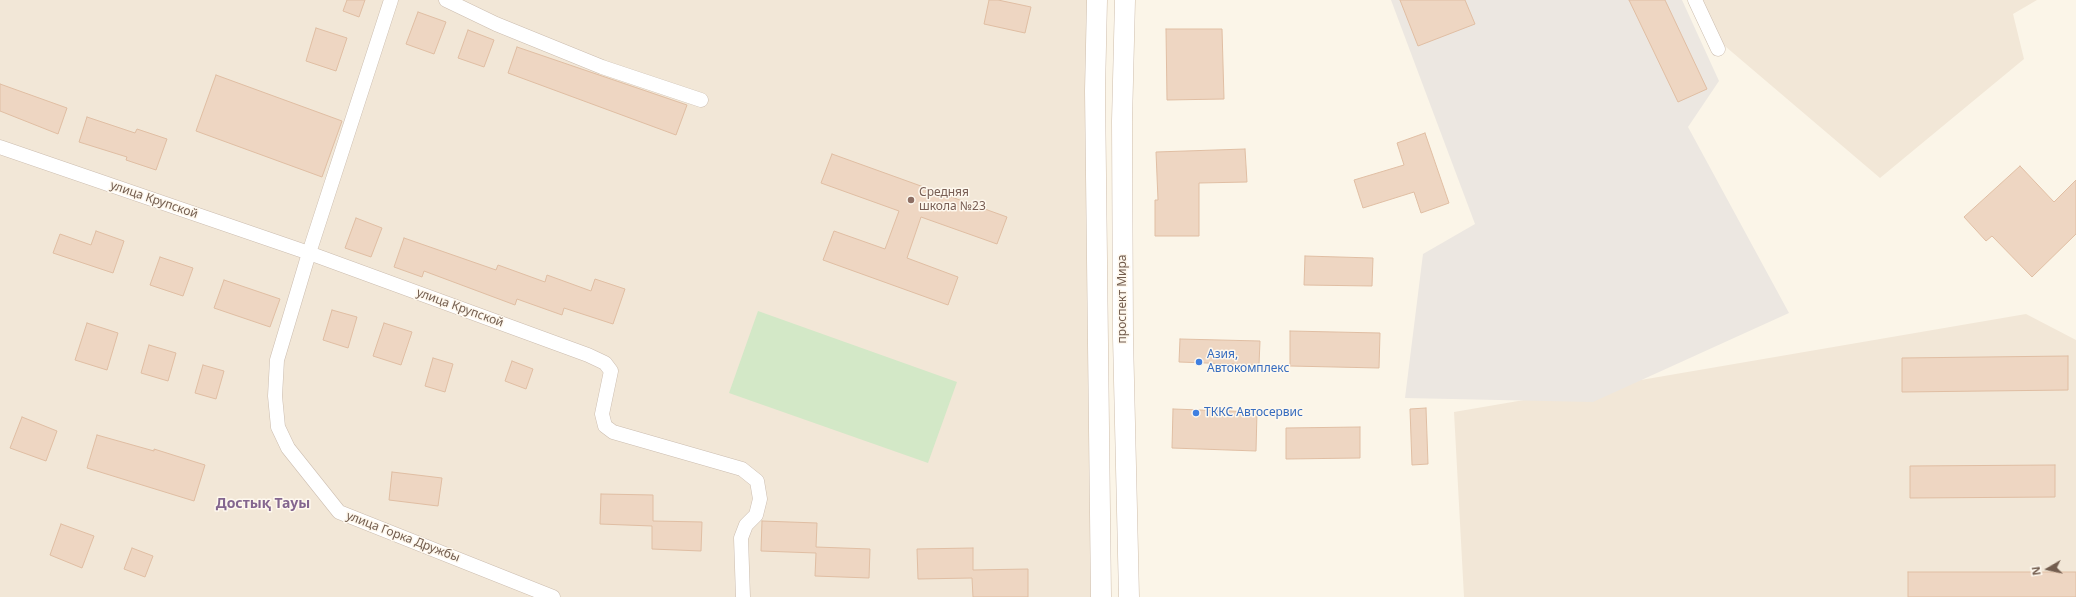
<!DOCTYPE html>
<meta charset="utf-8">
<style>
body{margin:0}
#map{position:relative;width:2076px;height:597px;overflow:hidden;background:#fbf5e8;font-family:"Noto Sans",sans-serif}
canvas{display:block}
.north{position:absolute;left:2028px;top:549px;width:40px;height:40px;-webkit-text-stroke:3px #fef8ee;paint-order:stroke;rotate:261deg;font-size:11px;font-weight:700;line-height:16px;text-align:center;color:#735d4e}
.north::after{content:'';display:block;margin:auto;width:14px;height:18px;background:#735d4e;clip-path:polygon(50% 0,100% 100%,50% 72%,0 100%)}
</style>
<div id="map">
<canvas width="2076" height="597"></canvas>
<div class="north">N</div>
</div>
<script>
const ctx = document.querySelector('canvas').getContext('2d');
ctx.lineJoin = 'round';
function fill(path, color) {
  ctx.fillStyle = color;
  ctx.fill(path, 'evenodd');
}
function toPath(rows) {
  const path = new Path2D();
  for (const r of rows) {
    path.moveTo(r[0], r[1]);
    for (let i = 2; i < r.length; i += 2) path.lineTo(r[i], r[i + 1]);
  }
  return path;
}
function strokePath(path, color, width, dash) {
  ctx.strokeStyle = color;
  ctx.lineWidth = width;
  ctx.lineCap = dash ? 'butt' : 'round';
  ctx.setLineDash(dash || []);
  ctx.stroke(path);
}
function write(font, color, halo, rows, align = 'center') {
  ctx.font = font + ' "Noto Sans",sans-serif';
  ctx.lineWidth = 3;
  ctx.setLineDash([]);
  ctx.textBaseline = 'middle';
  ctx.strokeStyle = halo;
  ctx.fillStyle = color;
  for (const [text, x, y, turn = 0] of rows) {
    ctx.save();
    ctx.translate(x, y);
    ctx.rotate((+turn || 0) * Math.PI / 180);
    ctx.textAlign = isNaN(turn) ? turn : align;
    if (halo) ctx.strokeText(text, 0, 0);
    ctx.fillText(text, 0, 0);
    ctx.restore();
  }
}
fill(toPath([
 [0,0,1098,0,1108,597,0,597],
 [1700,0,2037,0,2013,14,2024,59,1880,178,1719,41],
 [2026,314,2076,340,2076,597,1464,597,1454,412]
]), '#f2e7d7');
fill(toPath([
 [1391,0,1682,0,1719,81,1688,127,1789,313,1593,402,1405,398,1423,254,1475,224]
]), '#ece7e1');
fill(toPath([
 [758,311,957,382,928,463,729,393]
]), '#d3e8c7');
const building = toPath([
 [347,0,365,0,359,17,343,11,347,0],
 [989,0,998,0,1031,7,1025,33,984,24,989,0],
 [1400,0,1465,0,1475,24,1418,46,1400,0],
 [1629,0,1665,0,1707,89,1678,102,1629,0],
 [418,12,446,22,434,54,406,44,418,12],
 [316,28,347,38,336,71,306,61,316,28],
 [1166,29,1222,29,1224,99,1167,100,1166,29],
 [468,30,494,40,484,67,458,58,468,30],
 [517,47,687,105,676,135,508,73,517,47],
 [216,75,342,121,322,177,196,131,216,75],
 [0,84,67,108,58,134,0,111,0,84],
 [87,117,135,133,137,129,167,139,156,170,126,160,127,157,79,142,87,117],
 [1425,133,1449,203,1421,213,1414,192,1363,208,1354,180,1404,165,1397,143,1425,133],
 [1245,149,1247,182,1199,183,1199,236,1155,236,1155,200,1158,200,1156,152,1245,149],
 [832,154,1007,217,997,244,921,217,907,258,958,277,948,305,823,260,834,231,885,249,899,211,821,183,832,154],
 [2020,166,2054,202,2076,180,2076,234,2032,277,1992,236,1986,241,1964,217,2020,166],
 [356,218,382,228,371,257,345,248,356,218],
 [96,231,124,241,113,273,53,253,60,234,91,245,96,231],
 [404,238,496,270,498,265,545,282,547,275,591,291,595,279,625,289,613,324,564,308,562,315,517,299,515,305,424,271,422,277,394,267,404,238],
 [1305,256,1373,258,1372,286,1304,285,1305,256],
 [160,257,193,268,183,296,150,285,160,257],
 [224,280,280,299,270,327,214,308,224,280],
 [332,310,357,317,348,348,323,340,332,310],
 [87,323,118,333,107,370,75,360,87,323],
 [384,323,412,332,401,365,373,356,384,323],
 [1290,331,1380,333,1379,368,1290,366,1290,331],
 [1180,339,1260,341,1259,365,1179,362,1180,339],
 [149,345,176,353,168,381,141,373,149,345],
 [2068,356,2068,390,1902,392,1902,358,2068,356],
 [433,358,453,364,445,392,425,386,433,358],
 [512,361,533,369,526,389,505,381,512,361],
 [203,365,224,371,216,399,195,393,203,365],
 [1426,408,1428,464,1412,465,1410,409,1426,408],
 [1173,409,1257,412,1256,451,1172,448,1173,409],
 [22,417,57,431,46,461,10,448,22,417],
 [1360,427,1360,458,1286,459,1286,428,1360,427],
 [97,435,154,451,154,449,205,465,194,501,87,468,97,435],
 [2055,465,2055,497,1910,498,1910,466,2055,465],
 [392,472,442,478,438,506,389,500,392,472],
 [601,494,653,495,653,521,702,522,701,551,652,549,652,526,600,524,601,494],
 [762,521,817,523,816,547,870,549,869,578,815,576,816,553,761,551,762,521],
 [61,524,94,536,82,568,50,555,61,524],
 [132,548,153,556,145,577,124,569,132,548],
 [973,548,973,570,1028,569,1028,597,973,597,972,578,918,579,917,549,973,548],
 [1908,572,2076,572,2076,597,1908,597,1908,572]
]);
fill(building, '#eed6c2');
strokePath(building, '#e0bea3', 1);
const minor = toPath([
 [391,0,309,253,277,360,275,396,278,427,288,448,339,512,553,597],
 [446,0,496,24,602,67,701,100],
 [1695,0,1718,49],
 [0,147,309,253,588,355,605,363,611,371,602,414,605,426,613,432,742,469,757,481,760,499,756,515,746,525,741,538,743,597]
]);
const secondary = toPath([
 [1097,0,1095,91,1101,597],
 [1125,0,1122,121,1123,337,1129,597]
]);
strokePath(minor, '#ccbdaf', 15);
strokePath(secondary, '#cfbeac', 21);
strokePath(minor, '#fff', 14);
strokePath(secondary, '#fff', 20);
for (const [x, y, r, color] of [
 [911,200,4,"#8d6e63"],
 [1199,362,4,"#3f7fe0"],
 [1196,413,4,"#3f7fe0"]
]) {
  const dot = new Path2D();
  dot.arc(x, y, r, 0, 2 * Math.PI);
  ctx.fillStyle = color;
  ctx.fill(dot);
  strokePath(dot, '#fef8ee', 1.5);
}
write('12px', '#785e54', '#fef8ee', [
 ["Средняя",919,193],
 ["школа №23",919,207]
], 'left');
write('12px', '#735d4e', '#fef8ee', [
 ["улица Крупской",154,200,19],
 ["проспект Мира",1123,299,-90],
 ["улица Крупской",460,308,20],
 ["улица Горка Дружбы",403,537,21]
]);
write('12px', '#366cbe', '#fef8ee', [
 ["Азия,",1207,355],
 ["Автокомплекс",1207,369],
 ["ТККС Автосервис",1204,413]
], 'left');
write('bold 14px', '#84668f', '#fef8ee', [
 ["Достық Тауы",263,504]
]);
</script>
